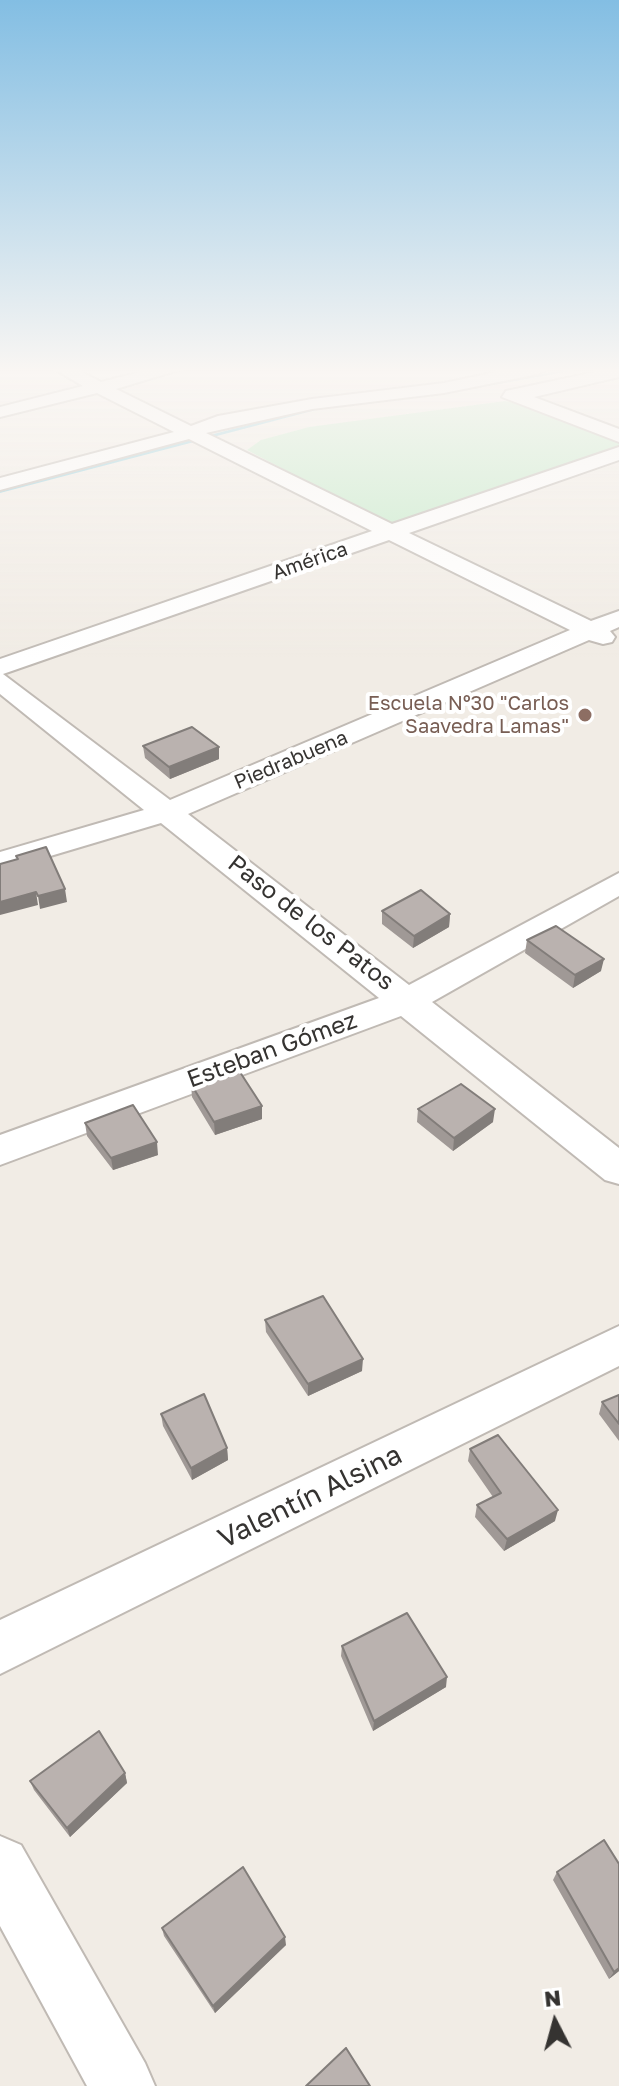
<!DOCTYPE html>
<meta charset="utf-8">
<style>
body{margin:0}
#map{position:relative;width:619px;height:2086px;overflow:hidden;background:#f1ece5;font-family:"Golos Text",sans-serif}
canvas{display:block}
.north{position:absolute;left:515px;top:1982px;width:80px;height:80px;-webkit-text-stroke:6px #fff;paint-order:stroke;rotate:354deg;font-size:22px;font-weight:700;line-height:32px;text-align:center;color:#353331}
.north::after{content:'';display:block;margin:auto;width:28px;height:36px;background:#353331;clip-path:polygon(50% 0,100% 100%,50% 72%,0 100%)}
</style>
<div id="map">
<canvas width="619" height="2086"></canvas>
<div class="north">N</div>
</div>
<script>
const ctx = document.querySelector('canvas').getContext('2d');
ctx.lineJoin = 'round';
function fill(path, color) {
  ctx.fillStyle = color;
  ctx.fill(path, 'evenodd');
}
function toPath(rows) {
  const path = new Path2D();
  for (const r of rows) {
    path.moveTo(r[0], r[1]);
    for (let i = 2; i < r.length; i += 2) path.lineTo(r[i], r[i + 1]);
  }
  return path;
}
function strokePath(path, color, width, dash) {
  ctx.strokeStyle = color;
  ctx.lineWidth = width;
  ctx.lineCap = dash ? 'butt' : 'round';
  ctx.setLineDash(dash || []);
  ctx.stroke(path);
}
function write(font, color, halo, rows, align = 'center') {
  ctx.font = font + ' "Golos Text",sans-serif';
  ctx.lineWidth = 8;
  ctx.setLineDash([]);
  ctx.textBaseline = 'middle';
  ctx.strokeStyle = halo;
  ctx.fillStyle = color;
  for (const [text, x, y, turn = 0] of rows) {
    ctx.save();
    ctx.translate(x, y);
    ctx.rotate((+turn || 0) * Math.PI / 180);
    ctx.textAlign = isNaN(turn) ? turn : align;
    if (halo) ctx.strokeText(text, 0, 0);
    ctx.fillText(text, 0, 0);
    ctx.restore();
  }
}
fill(toPath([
 [505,401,521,404,619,442,619,448,389,525,247,450,261,440,309,427]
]), '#c3ebc9');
fill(toPath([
 [569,369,581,369,433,396,430,394,569,369],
 [326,405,331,406,0,493,0,489,326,405]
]), '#8dcddc');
const minor = toPath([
 [54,369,76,369,101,382,152,369,182,369,116,389,191,426,218,416,312,399,444,383,511,369,546,369,538,374,444,393,312,409,206,433,392,524,619,447,619,460,409,533,591,621,619,611,619,627,610,631,615,637,612,642,603,644,589,640,188,814,409,985,619,873,619,896,432,1002,619,1148,619,1184,605,1180,401,1016,0,1165,0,1135,379,998,161,823,0,871,0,852,144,810,0,694,0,659,372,531,189,439,0,490,0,478,174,432,97,393,0,417,0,407,83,386,54,369],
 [389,540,570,630,170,800,3,674,389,540],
 [609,369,619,369,619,377,534,397,619,429,619,442,502,397,506,391,609,369],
 [619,1326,619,1366,0,1674,0,1620,619,1326],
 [0,1836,21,1845,145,2063,155,2086,87,2086,0,1926,0,1836]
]);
strokePath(minor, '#c0bab4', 4);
fill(minor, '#fff');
fill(toPath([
 [143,746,219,759,170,779,145,758],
 [382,911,450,914,449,927,413,948,382,924],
 [527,940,601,971,573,988,525,953],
 [191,1084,262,1119,215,1135,192,1097],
 [418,1109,493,1122,453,1151,417,1122],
 [85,1123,158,1155,113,1170,87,1136],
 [265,1320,362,1371,308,1396,266,1332],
 [619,1395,619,1441,599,1414,602,1402],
 [161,1414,227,1448,228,1460,192,1480,163,1426],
 [470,1449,555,1521,504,1551,475,1517,477,1505,493,1497,468,1461],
 [342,1646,446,1687,373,1731,341,1656],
 [125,1773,127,1783,70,1837,34,1790,30,1781],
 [557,1872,619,1971,609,1979,553,1880],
 [162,1928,286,1945,215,2013,164,1936]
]), '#a09996');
fill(toPath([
 [219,747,219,759,170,779,169,767],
 [65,889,67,902,40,909,38,896],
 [36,892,38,905,0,915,0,902],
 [450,914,449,927,413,948,414,936],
 [604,959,601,971,573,988,575,975],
 [262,1106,262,1119,215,1135,214,1122],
 [495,1109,493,1122,453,1151,454,1138],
 [157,1142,158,1155,113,1170,111,1158],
 [363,1359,362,1371,308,1396,308,1384],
 [227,1448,228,1460,192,1480,191,1468],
 [558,1510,555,1521,504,1551,507,1539],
 [447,1677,446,1687,373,1731,374,1721],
 [125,1773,127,1783,70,1837,67,1828],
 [285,1937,286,1945,215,2013,213,2006],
 [619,1968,619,1971,609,1979,614,1972]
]), '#827d7a');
const building = toPath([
 [192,727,219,747,169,767,143,746,192,727],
 [46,847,65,889,38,896,36,892,0,902,0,864,18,859,16,856,46,847],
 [421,890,450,914,414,936,382,911,421,890],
 [556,926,604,959,575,975,527,940,556,926],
 [238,1069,262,1106,214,1122,191,1084,238,1069],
 [461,1084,495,1109,454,1138,418,1109,461,1084],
 [133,1105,157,1142,111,1158,85,1123,133,1105],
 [323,1296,363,1359,308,1384,265,1320,323,1296],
 [204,1394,227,1448,191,1468,161,1414,204,1394],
 [619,1395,619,1424,602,1402,619,1395],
 [498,1435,558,1510,507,1539,477,1505,501,1493,470,1449,498,1435],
 [407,1613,447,1677,374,1721,342,1646,407,1613],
 [99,1731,125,1773,67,1828,30,1781,99,1731],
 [604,1840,619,1864,619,1968,614,1972,557,1872,604,1840],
 [243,1867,285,1937,213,2006,162,1928,243,1867],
 [346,2048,370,2086,306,2086,346,2048]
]);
fill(building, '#bab2af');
strokePath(building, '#827d7a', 2);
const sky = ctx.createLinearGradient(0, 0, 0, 661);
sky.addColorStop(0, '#83bee3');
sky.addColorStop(0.56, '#f9f6f3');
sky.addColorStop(1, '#f9f6f300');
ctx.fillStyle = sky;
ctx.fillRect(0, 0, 619, 661);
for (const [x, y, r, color] of [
 [585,715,8,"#8d6e63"]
]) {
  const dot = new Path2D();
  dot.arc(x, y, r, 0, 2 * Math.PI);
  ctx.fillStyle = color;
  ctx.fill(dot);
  strokePath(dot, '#fff', 3);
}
write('20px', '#353331', '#fff', [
 ["América",310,561,-19],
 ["Piedrabuena",291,760,-23]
]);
write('20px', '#785e54', '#fff', [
 ["Escuela Nº30 \"Carlos",569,704],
 ["Saavedra Lamas\"",569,727]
], 'right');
write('24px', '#353331', '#fff', [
 ["Paso de los Patos",311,923,38],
 ["Esteban Gómez",272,1050,-20]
]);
write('28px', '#353331', '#fff', [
 ["Valentín Alsina",310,1497,-26]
]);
</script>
